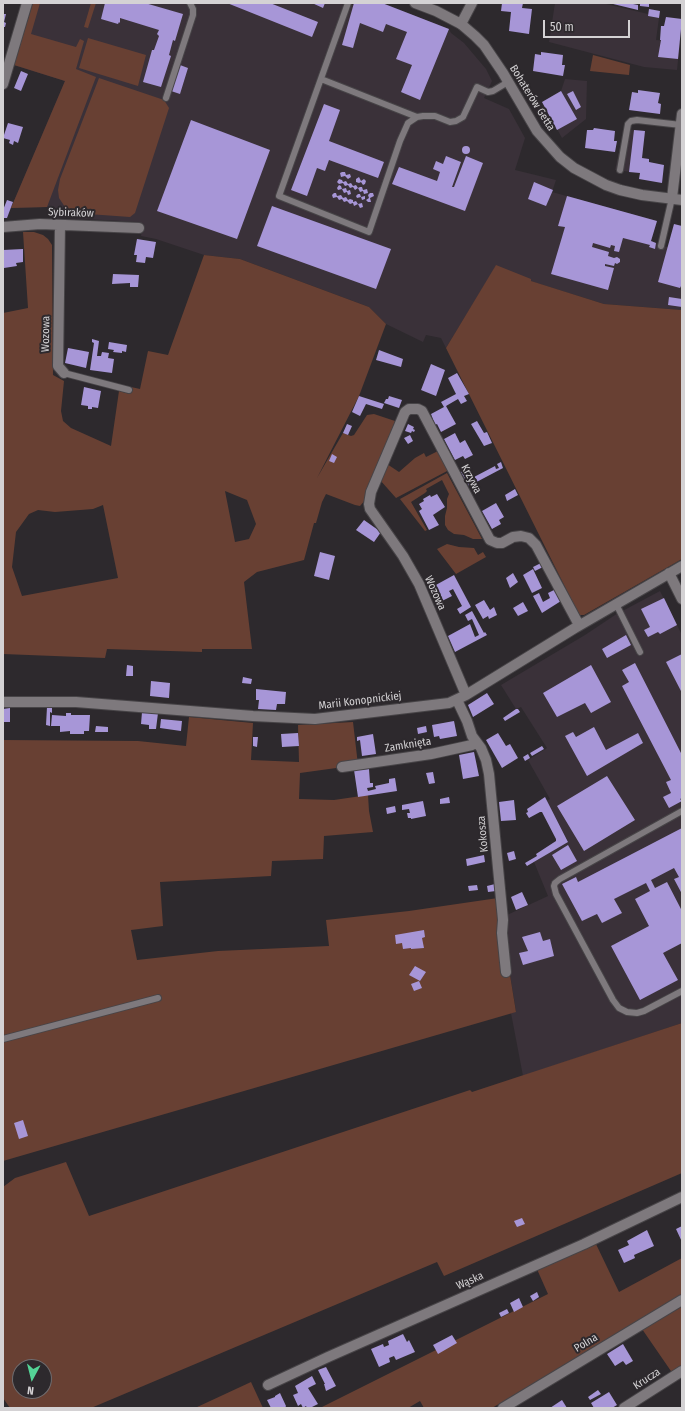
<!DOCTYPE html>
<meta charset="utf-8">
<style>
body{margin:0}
#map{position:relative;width:685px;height:1411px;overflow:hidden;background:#2d292d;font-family:"Fira Sans Condensed",sans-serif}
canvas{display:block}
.frame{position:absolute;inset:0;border:4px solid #d4d2d4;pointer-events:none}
.north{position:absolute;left:12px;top:1359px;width:40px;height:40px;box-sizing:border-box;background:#2d292d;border:1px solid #706d70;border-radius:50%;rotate:187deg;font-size:11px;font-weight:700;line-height:16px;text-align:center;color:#d4d2d4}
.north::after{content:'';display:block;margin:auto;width:14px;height:18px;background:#54d396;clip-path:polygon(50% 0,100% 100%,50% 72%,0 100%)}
.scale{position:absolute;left:543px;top:20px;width:87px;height:18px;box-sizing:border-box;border:2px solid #d4d2d4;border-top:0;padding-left:5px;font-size:12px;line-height:14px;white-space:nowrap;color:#d4d2d4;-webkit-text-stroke:3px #2d292d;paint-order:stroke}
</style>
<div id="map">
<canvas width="685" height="1411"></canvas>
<div class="frame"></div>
<div class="north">N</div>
<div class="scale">50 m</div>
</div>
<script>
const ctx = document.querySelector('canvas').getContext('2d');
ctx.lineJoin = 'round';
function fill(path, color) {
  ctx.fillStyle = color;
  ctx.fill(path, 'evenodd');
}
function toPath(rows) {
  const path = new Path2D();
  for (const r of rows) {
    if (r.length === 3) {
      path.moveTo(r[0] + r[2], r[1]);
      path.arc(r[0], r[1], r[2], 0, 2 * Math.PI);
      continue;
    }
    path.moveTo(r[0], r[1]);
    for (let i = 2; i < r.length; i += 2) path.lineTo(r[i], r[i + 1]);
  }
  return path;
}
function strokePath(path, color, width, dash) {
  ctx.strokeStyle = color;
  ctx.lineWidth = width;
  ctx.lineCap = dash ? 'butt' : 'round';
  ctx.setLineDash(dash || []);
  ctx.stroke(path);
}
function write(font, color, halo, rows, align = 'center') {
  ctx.font = font + ' "Fira Sans Condensed",sans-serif';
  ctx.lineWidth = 4;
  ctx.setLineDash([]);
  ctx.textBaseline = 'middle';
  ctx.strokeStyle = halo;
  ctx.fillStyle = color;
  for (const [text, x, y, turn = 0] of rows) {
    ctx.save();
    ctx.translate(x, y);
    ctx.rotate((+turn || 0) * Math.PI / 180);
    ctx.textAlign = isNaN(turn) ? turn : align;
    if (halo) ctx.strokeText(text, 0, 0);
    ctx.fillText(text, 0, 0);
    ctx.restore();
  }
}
fill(toPath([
 [33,3,211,3,180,98,211,3,347,3,353,5,354,3,382,3,449,29,451,33,464,43,486,69,492,81,484,98,509,109,525,138,515,170,556,180,552,192,657,221,651,241,667,247,682,250,682,310,604,304,530,281,496,266,446,348,441,338,426,335,423,342,386,324,369,307,240,259,204,255,156,239,141,236,143,224,139,222,50,217,50,207,11,208,65,81,14,65],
 [555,3,602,3,648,14,648,16,659,18,656,40,680,42,677,70,644,67,549,42],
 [565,79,587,81,586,119,562,138,542,102,561,91],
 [624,129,645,131,640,173,615,170],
 [660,591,682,635,682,1023,523,1076,511,1013,516,1011,510,975,507,915,548,896,534,862,568,841,546,801,550,799,528,760,547,748,521,707,516,709,501,685,585,635,615,615]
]), '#3a3139');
fill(toPath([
 [33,3,40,3,31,34,76,47,80,39,84,41,76,69,96,77,47,207,11,208,65,81,14,65],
 [91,3,96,3,88,28,84,27],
 [88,38,146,55,138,86,79,68],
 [593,55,630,65,629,75,590,71],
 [99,78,164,100,169,108,135,213,130,217,74,213,65,207,59,198,58,190,60,179],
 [23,232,34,232,43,235,48,239,52,245,53,375,64,381,61,411,63,421,71,428,111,446,119,391,130,394,131,387,140,389,148,351,168,355,204,255,240,259,369,307,386,324,359,396,317,478,343,433,351,436,354,435,367,415,374,414,395,421,366,499,360,506,355,505,326,494,322,502,316,523,314,523,304,560,257,572,244,582,252,649,202,649,202,652,107,649,105,658,3,654,3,313,28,308],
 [225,491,247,500,256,524,249,539,235,542],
 [103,505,118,578,22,596,12,567,16,532,29,514,38,510,55,512,93,509],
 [496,265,531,279,531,281,604,304,682,310,682,559,584,615,580,615,578,613,446,348],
 [438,451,449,470,396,498,380,480,387,464,399,472,415,458,424,453,426,457],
 [447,473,482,539,473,539,464,535,454,534,448,530,445,525,445,516,447,508,447,499,449,494,442,480,426,489,427,491,425,493,411,502,427,530,425,531,400,499],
 [447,544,459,547,474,548,478,555,483,552,486,557,456,574,437,549],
 [189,717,253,723,251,760,299,762,298,725,353,722,358,765,300,773,299,799,334,800,368,795,369,811,373,832,324,836,323,859,272,861,271,876,160,882,163,926,131,930,137,960,218,951,329,946,326,920,409,911,498,898,504,976,510,975,516,1012,3,1161,3,740,138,741,186,746],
 [682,1023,682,1173,444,1276,437,1262,91,1408,10,1408,3,1398,3,1187,15,1178,66,1162,89,1216,470,1090,472,1092],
 [20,1367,44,1367,44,1391,20,1391],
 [595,1242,619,1292,682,1258,682,1296,492,1408,424,1408,420,1401,408,1408,320,1408,548,1294,536,1267],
 [682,1306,682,1367,673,1374,642,1329],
 [251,1382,263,1408,195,1408]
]), '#684033');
fill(toPath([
 [105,3,145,3,183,14,175,41,173,40,169,55,171,56,161,87,143,82,152,50,154,50,159,36,157,34,159,30,120,18,120,23,119,22,118,24,101,19],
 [227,3,270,3,318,22,312,37],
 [312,3,325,3,323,8],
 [354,3,382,3,449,29,420,100,401,92,412,65,396,59,407,32,386,24,383,32,360,23,353,48,342,45],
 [502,3,523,3,522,8,532,9,529,34,509,31,511,12,501,11],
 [609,3,628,3,638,5,638,10],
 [640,3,649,3,649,7,640,6],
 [649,9,660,11,659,18,648,16],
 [3,14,6,14,4,22,6,23,5,27,3,27],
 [666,17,682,19,678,59,658,57,661,40,660,40,661,26,664,26],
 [541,52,563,55,562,65,565,65,563,76,533,71,535,54,541,55],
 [180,65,188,68,180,94,171,91],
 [21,71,28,74,21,91,14,88],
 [638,90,660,93,658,103,661,104,660,114,629,110,632,92,638,93],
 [561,91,577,119,557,130,542,102],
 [573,91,581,107,576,110,567,94],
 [324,104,340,110,329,141,384,162,378,178,329,160,325,171,317,168,307,196,291,190],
 [191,120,270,150,237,239,157,211],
 [8,123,23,127,18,143,14,141,13,145,9,143,10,140,3,138],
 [594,128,615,131,614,141,617,141,615,152,585,148,587,130,593,130],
 [634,130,645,131,642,158,649,159,649,162,664,165,662,183,639,179,640,173,629,172],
 [466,150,4],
 [446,156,461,162,452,187,454,187,466,156,483,163,465,211,392,184,399,167,437,181,440,172,433,169,436,161,443,164],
 [342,172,345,172,346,175,350,174,351,177,348,179,345,176,341,177,340,173],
 [359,177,361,181,364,179,366,181,365,184,363,185,361,182,359,183,356,182,356,179],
 [339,179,342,180,343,182,346,181,348,184,351,183,353,186,356,185,358,188,360,187,362,187,363,190,367,189,368,193,364,194,363,191,360,192,358,188,355,190,353,187,350,188,348,185,345,186,343,183,339,184,337,182],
 [534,182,553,190,546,206,528,199],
 [339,185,341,186,342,189,346,188,347,191,350,190,351,194,348,195,347,192,344,193,342,189,338,190,337,188],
 [334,193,336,193,337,196,341,195,343,198,346,197,348,200,350,199,353,200,353,202,356,201,358,204,362,203,363,207,360,208,358,204,354,206,353,203,350,204,347,201,344,202,342,199,339,200,337,197,333,198,332,195],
 [370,193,373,193,374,196,370,198,371,202,368,202,366,200,369,198,368,195],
 [358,194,360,194,361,197,365,196,365,199,362,200,361,197,357,198,356,196],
 [567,196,657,221,651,241,656,243,655,249,649,247,650,245,623,238,619,252,614,251,615,246,611,245,610,248,593,243,592,247,609,252,608,256,614,258,617,257,620,259,620,262,617,264,615,263,614,266,605,264,605,266,614,268,608,290,551,274,565,227,558,226],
 [7,200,13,202,7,218,3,218,3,210],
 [272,206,391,249,376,289,257,246],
 [674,224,682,226,682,284,680,288,658,282],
 [137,239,156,242,153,258,146,257,145,263,136,262,137,255,134,255],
 [23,249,23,262,16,263,17,266,4,268,3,250],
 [113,274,139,275,138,287,130,287,130,283,112,284],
 [669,297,682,299,682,307,668,305],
 [92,339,99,341,97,356,101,356,102,352,109,353,108,358,114,359,112,373,90,370,94,343,92,342],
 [109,342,127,345,126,352,122,351,122,353,113,352,114,350,108,349],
 [68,348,89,352,86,368,65,363],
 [379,350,403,359,401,367,376,360],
 [431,364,445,370,436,396,421,390],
 [457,373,469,394,464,396,467,401,461,404,458,399,446,406,456,424,441,432,437,424,435,425,431,414,444,407,441,402,456,394,448,378],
 [84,387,101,391,98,408,92,407,92,409,88,409,88,406,81,405],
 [359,396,384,404,382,409,366,404,360,416,352,412],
 [389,396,402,400,399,408,384,403,386,399,388,399],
 [477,421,484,433,487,432,492,443,484,446,471,424],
 [347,424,352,426,348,435,343,433],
 [408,424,414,427,413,429,415,430,414,432,412,431,411,433,405,431],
 [455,433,460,443,465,440,473,455,465,459,463,456,455,460,444,439],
 [410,435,413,441,408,444,404,438],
 [332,454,337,457,334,463,329,461],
 [501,462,503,468,469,486,461,472,469,468,474,477,495,466,496,469,499,468,497,464],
 [515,489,518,495,507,501,505,495],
 [437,494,445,507,433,515,439,525,429,530,419,511,422,509,419,504,424,501,423,499,430,495,431,497],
 [496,503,504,517,499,520,501,524,492,529,482,511],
 [364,520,381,532,374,542,356,530],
 [320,552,335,556,329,580,314,576],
 [541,563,543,567,535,571,533,567],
 [533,569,542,588,532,593,523,575],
 [513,573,518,582,510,588,506,578],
 [454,575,471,607,460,614,457,609,462,606,453,589,449,591,452,596,442,601,434,586],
 [556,589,561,601,542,613,533,596,539,593,543,602,550,598,548,593],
 [664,598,677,625,660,634,658,632,648,637,644,630,650,627,641,609],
 [484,600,490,610,494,607,497,615,489,619,488,616,483,619,475,605],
 [523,602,528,611,518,616,513,608],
 [472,611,484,633,485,632,487,635,455,652,448,636,470,624,475,637,479,635,472,619,468,621,465,615],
 [626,635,631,645,607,658,602,649],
 [682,654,682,693,666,662],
 [635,663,682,755,682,798,680,799,682,801,669,808,663,797,671,793,666,782,671,780,622,686,629,682,622,670],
 [127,665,133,666,133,676,126,676],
 [591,665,611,702,591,713,585,703,557,717,543,693],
 [243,677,252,679,251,684,242,683],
 [151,681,170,683,169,698,150,696],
 [256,689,286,692,285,704,277,704,276,710,258,709,259,700,256,700],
 [487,693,494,704,473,717,468,705],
 [47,707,52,707,52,713,50,712,50,726,46,725],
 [10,708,10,722,3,722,3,709],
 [516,709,518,709,520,712,505,721,503,718],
 [142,712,158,713,156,729,149,729,149,725,141,724],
 [66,713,71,713,71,715,90,715,89,731,84,731,84,734,70,734,70,731,60,732,60,726,51,726,52,715,66,716],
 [161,719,182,721,181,731,160,728],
 [454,721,457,736,440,739,439,736,434,737,432,725],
 [96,726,108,727,108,732,95,732],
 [426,726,427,732,418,734,417,728],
 [594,727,606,750,638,733,643,743,587,776,565,736,573,732,576,737],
 [298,733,299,746,282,747,281,734],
 [498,733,506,746,510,744,518,758,502,768,486,740],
 [373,734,376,754,362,756,360,740,357,741,357,737],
 [253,737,258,737,257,747,253,746],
 [542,746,544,749,532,756,530,753],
 [474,752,479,776,463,779,459,755],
 [528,754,530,758,525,761,523,757],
 [369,769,370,783,373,783,373,787,367,788,368,791,376,789,375,786,389,783,389,779,395,778,397,791,358,797,354,770],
 [433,772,435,783,429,784,426,773],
 [607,776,635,820,584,851,557,806],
 [449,797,450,803,440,804,440,799],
 [545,797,568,842,527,866,525,863,537,856,536,854,556,841,556,839,542,812,540,812,529,818,526,813,528,812,527,809],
 [514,800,516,820,501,821,499,802],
 [423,801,426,816,411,819,411,818,408,818,407,813,410,813,409,809,402,810,402,805],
 [395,806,396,812,387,814,386,808],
 [682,828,682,894,674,879,679,877,674,868,651,880,655,888,667,882,682,911,682,943,663,953,678,980,640,1000,611,946,649,926,635,899,650,891,646,883,614,899,622,913,602,923,597,914,582,921,562,884,576,877,578,882],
 [568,845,577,861,561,870,552,855],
 [514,851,516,859,509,861,507,853],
 [484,855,485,862,467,866,466,859],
 [495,884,496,891,488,892,487,886],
 [477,885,478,890,469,891,468,886],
 [522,892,528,905,516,910,511,897],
 [424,930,425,937,422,938,424,948,411,949,411,948,403,949,402,943,396,944,395,935],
 [540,932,543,941,550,939,554,956,523,965,519,953,528,951,522,937],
 [415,966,426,972,420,981,409,975],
 [419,981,422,988,414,991,411,984],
 [23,1120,28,1136,19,1139,14,1123],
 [522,1218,525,1224,517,1227,514,1221],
 [682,1226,682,1242,676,1229],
 [647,1230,654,1246,634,1255,635,1258,624,1263,618,1250,629,1245,627,1241],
 [537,1292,539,1297,533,1301,530,1296],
 [519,1298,523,1307,514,1312,510,1303],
 [507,1309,509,1313,501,1317,499,1313],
 [403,1334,407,1342,409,1340,415,1352,396,1360,394,1356,389,1358,390,1362,379,1367,371,1349,383,1344,384,1347,389,1345,388,1341],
 [452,1335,457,1343,438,1354,433,1345],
 [623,1344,633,1361,626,1365,623,1361,615,1366,607,1354],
 [326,1367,336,1386,326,1391,324,1384,325,1384,318,1370],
 [312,1376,316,1384,308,1388,318,1404,310,1408,307,1408,306,1406,303,1408,301,1404,298,1406,293,1395,298,1393,295,1386],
 [598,1390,601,1394,590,1400,588,1397],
 [609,1392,617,1405,612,1408,594,1408,591,1403],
 [280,1393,286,1406,285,1408,271,1408,267,1400,275,1397,275,1396],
 [562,1400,567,1408,550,1408]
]), '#a796d7');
const lane = toPath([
 [348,3,279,196,369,232,400,141,408,123,417,117,423,116,435,116,450,122,456,121,463,117,477,87,488,92,493,91,508,82],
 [321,79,417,117],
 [166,98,193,15,193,9,190,3],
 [620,170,628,124,631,121,637,120,681,125],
 [661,246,672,198],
 [64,373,129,390],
 [616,604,640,652],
 [682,811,560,879,555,883,554,886,556,894,613,1000,619,1008,627,1012,637,1013,644,1011,682,991],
 [3,1039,158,998]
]);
const street = toPath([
 [461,24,472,3],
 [3,84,27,3],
 [672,198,682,114],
 [60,225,58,366,64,373],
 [3,227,40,224,139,228],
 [669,573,682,599],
 [466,695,419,584,403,556,370,509,369,504,371,492,405,412,409,409,418,409,422,411,490,540,497,543,502,543,513,537,521,536,529,538,536,545,579,625],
 [457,700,467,721,472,736,481,748,486,760,489,774,503,920,502,933,506,972],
 [3,702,76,702,253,716,315,719,449,703,466,695,575,628,682,566],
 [342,767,431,754,472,745,476,742],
 [268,1385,328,1357,584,1244,682,1197],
 [503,1408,682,1300],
 [624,1408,682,1371]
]);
const secondary = toPath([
 [415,3,436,11,461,24,475,36,484,45,503,73,537,131,560,157,574,168,606,185,620,190,642,195,682,200]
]);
strokePath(lane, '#474447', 8);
strokePath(street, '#474447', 12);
strokePath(secondary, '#474447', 12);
strokePath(lane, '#7e797d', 6);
strokePath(street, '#7e797d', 10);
strokePath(secondary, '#7e797d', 10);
write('11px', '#d4d2d4', '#2d292d', [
 ["Bohaterów Getta",532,98,58],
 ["Sybiraków",71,213,2],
 ["Wozowa",46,334,-89],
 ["Krzywa",471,479,62],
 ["Wozowa",435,593,66],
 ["Marii Konopnickiej",360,701,-7],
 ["Zamknięta",408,745,-9],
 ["Kokosza",483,834,-95],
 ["Wąska",470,1281,-24],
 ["Polna",586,1343,-31],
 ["Krucza",647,1379,-33]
]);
</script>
